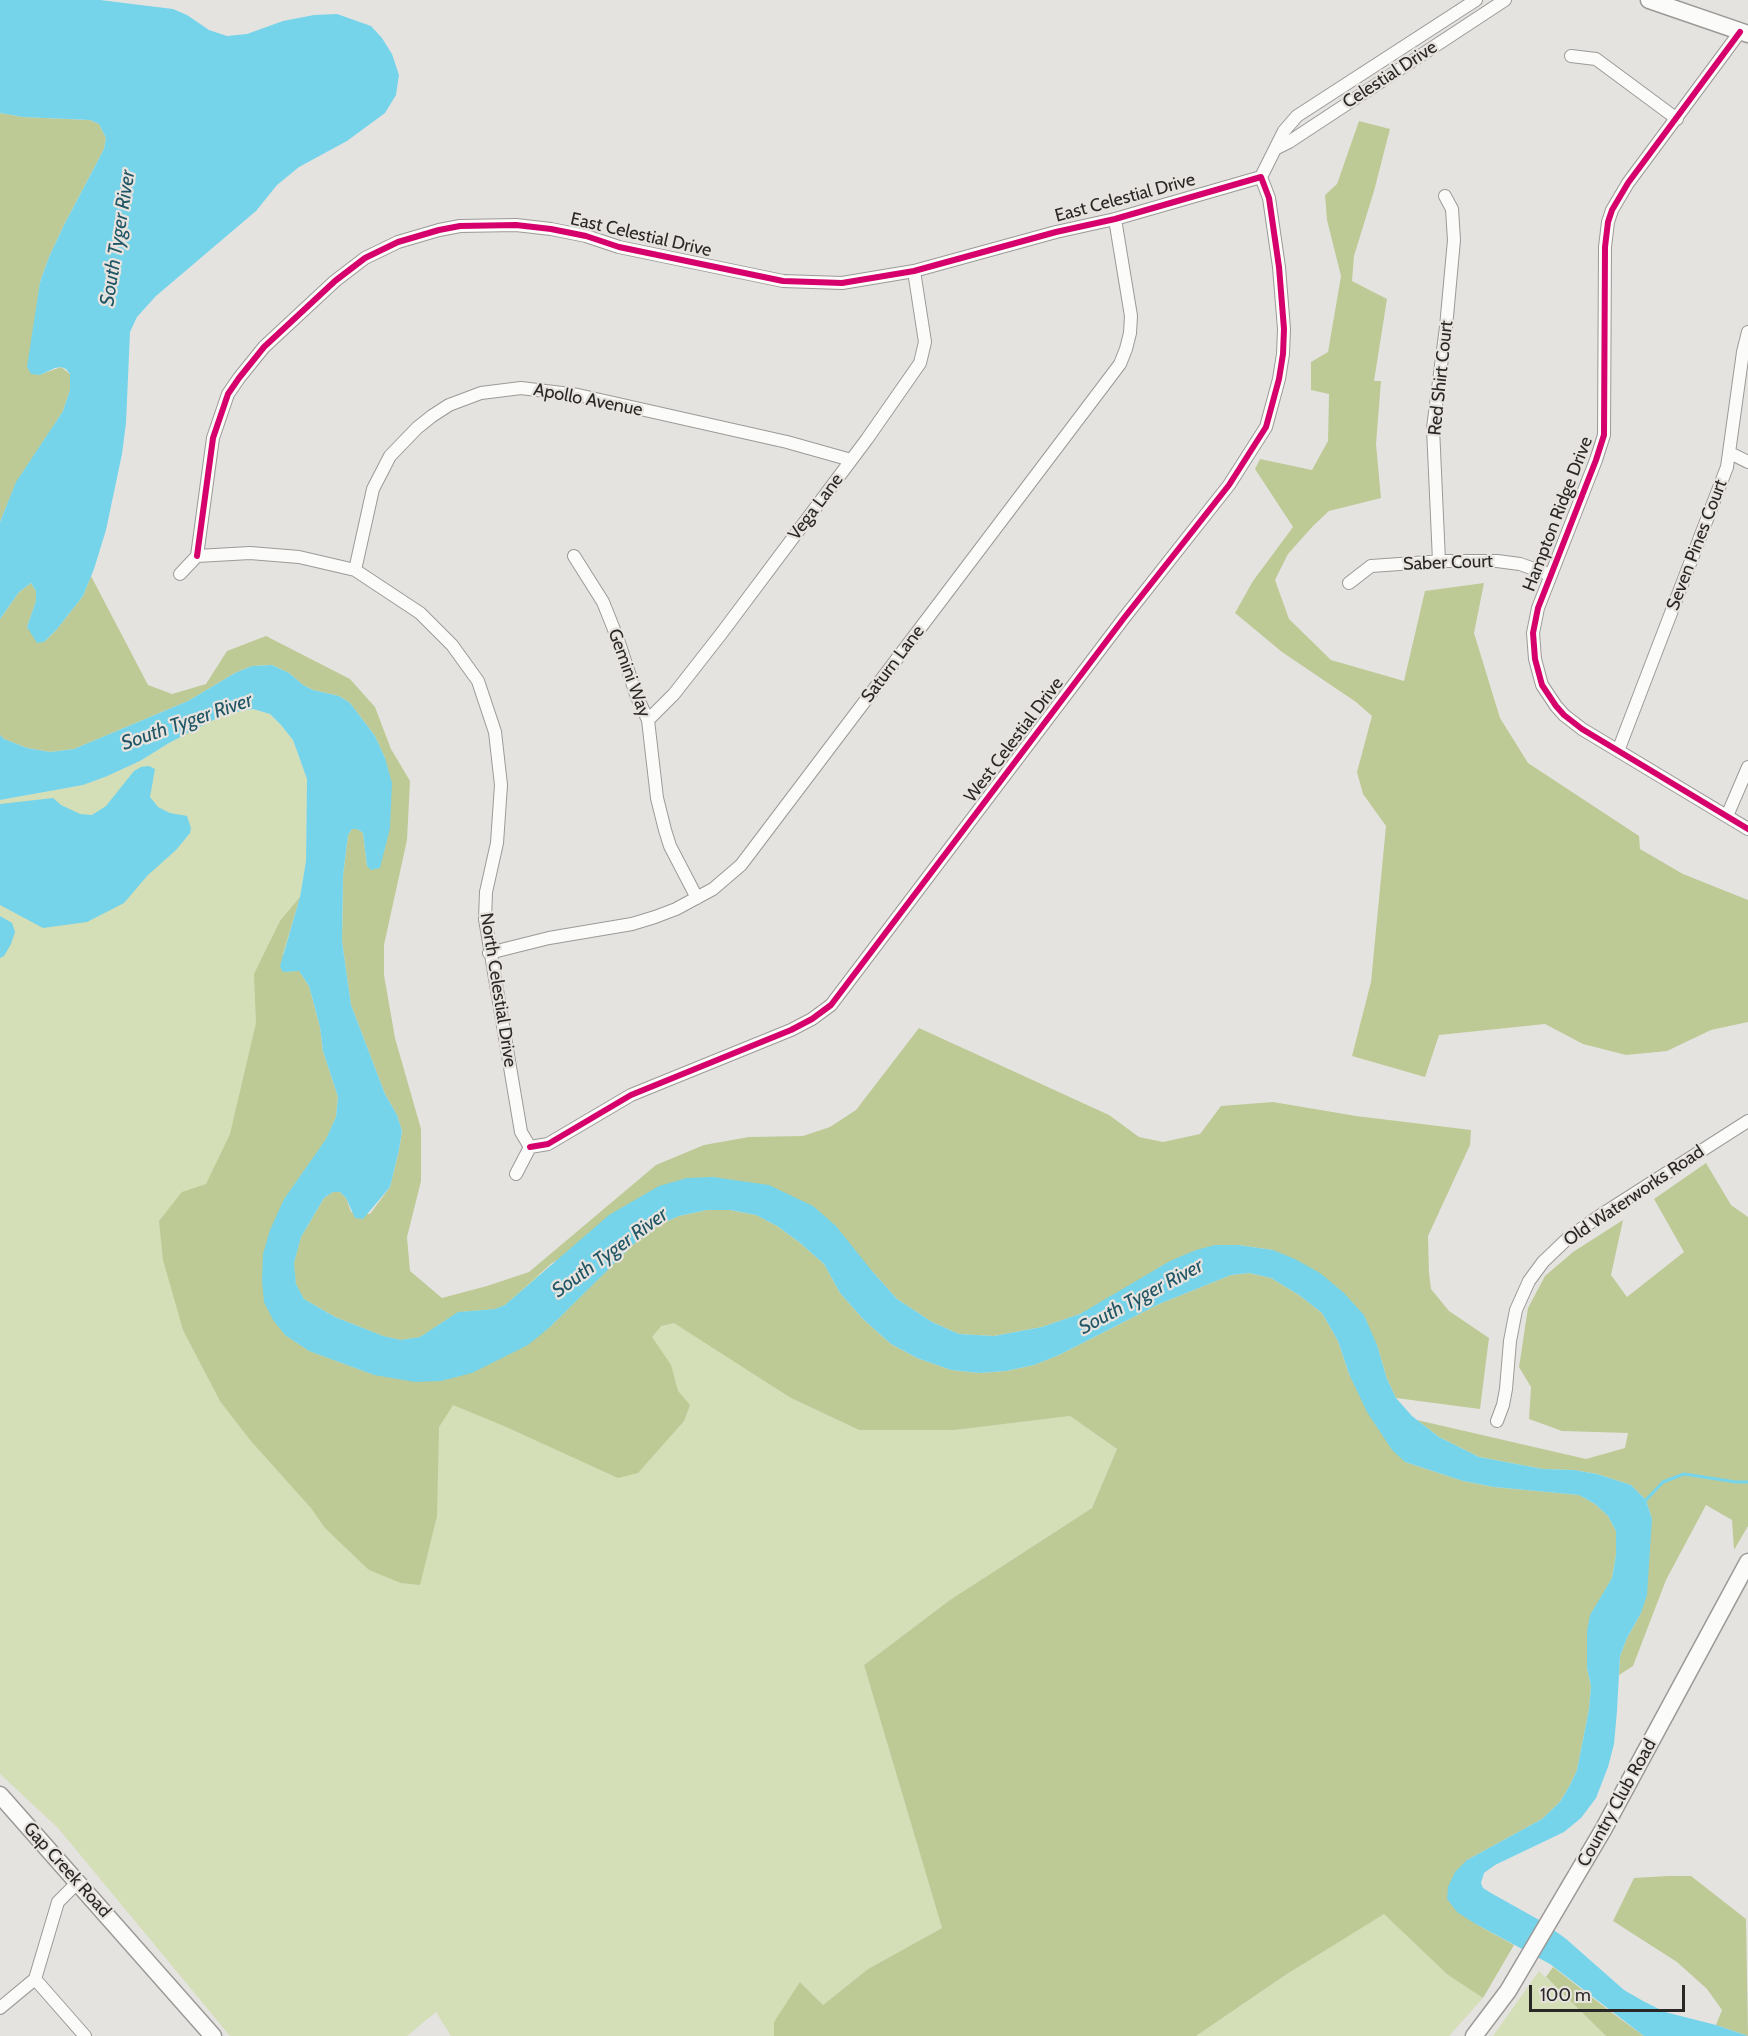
<!DOCTYPE html>
<style>
body{margin:0}
#map{position:relative;width:1748px;height:2036px;overflow:hidden;background:#e5e3e0;font-family:Cabin,sans-serif}
canvas{display:block}
.scale{position:absolute;left:1529px;top:1985px;width:156px;height:27px;box-sizing:border-box;border:3px solid #2a2826;border-top:0;padding-left:8px;font-size:18px;line-height:21px;white-space:nowrap;color:#2a2826;-webkit-text-stroke:4px #e7e3de;paint-order:stroke}
</style>
<div id="map">
<canvas width="1748" height="2036"></canvas>
<div class="scale">100 m</div>
</div>
<script>
const ctx = document.querySelector('canvas').getContext('2d');
ctx.lineJoin = 'round';
function fill(path, color) {
  ctx.fillStyle = color;
  ctx.fill(path, 'evenodd');
}
function toPath(rows) {
  const path = new Path2D();
  for (const r of rows) {
    path.moveTo(r[0], r[1]);
    for (let i = 2; i < r.length; i += 2) path.lineTo(r[i], r[i + 1]);
  }
  return path;
}
function strokePath(path, color, width, dash) {
  ctx.strokeStyle = color;
  ctx.lineWidth = width;
  ctx.lineCap = dash ? 'butt' : 'round';
  ctx.setLineDash(dash || []);
  ctx.stroke(path);
}
function write(font, color, halo, rows, align = 'center') {
  ctx.font = font + ' Cabin,sans-serif';
  ctx.lineWidth = 4.5;
  ctx.setLineDash([]);
  ctx.textBaseline = 'middle';
  ctx.strokeStyle = halo;
  ctx.fillStyle = color;
  for (const [text, x, y, turn = 0] of rows) {
    ctx.save();
    ctx.translate(x, y);
    ctx.rotate((+turn || 0) * Math.PI / 180);
    ctx.textAlign = isNaN(turn) ? turn : align;
    if (halo) ctx.strokeText(text, 0, 0);
    ctx.fillText(text, 0, 0);
    ctx.restore();
  }
}
fill(toPath([
 [253,709,270,714,281,725,293,740,307,779,306,861,300,897,309,1351,635,1243,791,1398,859,1430,955,1430,1070,1416,1117,1449,1092,1508,950,1600,864,1665,942,1928,868,1969,823,2005,801,1983,774,2022,774,2036,451,2036,436,2012,407,2036,230,2036,58,1828,0,1774,0,800,83,785,105,777,140,761,169,743,225,714],
 [1384,1913,1448,1975,1483,1998,1449,2036,1196,2036,1287,1974],
 [1539,1971,1606,2036,1493,2036]
]), '#d4deb7');
fill(toPath([
 [0,113,23,117,90,120,99,124,106,138,104,149,64,225,49,257,40,282,39,375,61,367,70,374,70,390,63,411,16,483,0,522],
 [1359,121,1390,129,1374,191,1354,256,1352,281,1387,299,1374,381,1381,381,1376,444,1381,498,1329,511,1313,526,1288,554,1275,580,1289,619,1331,660,1404,681,1425,591,1484,583,1474,633,1500,718,1528,763,1639,836,1640,849,1683,874,1748,900,1748,1022,1711,1030,1667,1051,1626,1055,1583,1044,1545,1024,1439,1035,1425,1077,1352,1056,1371,982,1386,826,1363,794,1357,772,1372,716,1356,702,1282,652,1235,613,1253,581,1293,527,1255,469,1260,459,1312,470,1328,441,1329,394,1311,390,1311,362,1328,352,1341,276,1327,220,1325,195,1337,184],
 [91,576,148,685,172,694,206,684,227,651,266,636,350,679,375,707,391,749,410,781,407,840,384,945,384,975,395,1038,421,1129,421,1181,407,1237,410,1271,442,1298,487,1286,529,1272,656,1165,704,1145,749,1137,803,1136,830,1127,856,1110,919,1028,1109,1115,1139,1137,1163,1142,1200,1134,1221,1106,1273,1102,1356,1116,1471,1130,1470,1145,1428,1236,1429,1273,1431,1289,1449,1311,1489,1338,1480,1409,1396,1398,1387,1379,1377,1345,1273,1250,1238,1245,1215,1245,1080,1314,1042,1327,994,1336,959,1334,932,1322,897,1299,872,1271,713,1177,552,1263,505,1305,495,1309,458,1312,420,1337,401,1340,383,1336,335,1317,304,1299,296,1284,294,1263,301,1237,324,1198,333,1192,340,1192,346,1198,351,1212,370,1214,390,1187,399,1150,402,1131,397,1115,385,1094,351,1005,342,941,343,876,348,835,352,829,357,829,363,833,367,866,385,758,375,736,350,703,339,696,313,690,303,685,289,673,272,665,252,666,235,673,188,701,74,749,50,752,27,748,4,739,0,735,0,619,19,592,31,583,36,591,36,601,27,627,44,642,57,629,83,596],
 [300,897,283,953,285,972,299,971,309,986,320,1027,323,1051,338,1097,336,1117,326,1140,284,1199,285,1335,309,1351,374,1375,550,1327,635,1243,657,1226,679,1216,707,1210,730,1210,756,1215,777,1226,799,1242,824,1264,840,1293,863,1319,891,1344,917,1358,951,1370,979,1373,1006,1371,1034,1365,1059,1355,1159,1304,1231,1275,1249,1273,1271,1278,1299,1295,1322,1313,1338,1341,1349,1374,1405,1462,1463,1481,1494,1487,1579,1495,1595,1504,1608,1516,1616,1531,1616,1555,1612,1578,1591,1615,1587,1668,1591,1686,1589,1709,1577,1770,1570,1785,1560,1802,1542,1819,1467,1860,1474,1923,1514,1945,1483,1998,1448,1975,1384,1914,1287,1974,1196,2036,774,2036,774,2022,800,1982,823,2005,868,1969,942,1928,864,1665,950,1600,1092,1508,1117,1449,1070,1416,955,1430,859,1430,791,1398,674,1323,661,1326,652,1337,671,1365,678,1391,690,1405,684,1421,638,1473,618,1478,504,1426,453,1405,439,1427,437,1516,420,1585,401,1583,369,1570,325,1528,311,1508,250,1440,220,1401,183,1330,163,1260,159,1221,182,1192,206,1184,230,1134,256,1023,254,974,280,921],
 [1706,1163,1731,1205,1748,1217,1748,1526,1734,1550,1732,1520,1706,1505,1666,1580,1633,1666,1619,1675,1620,1656,1627,1638,1641,1613,1652,1519,1646,1500,1631,1485,1597,1474,1574,1470,1543,1469,1479,1457,1439,1437,1417,1420,1586,1459,1625,1448,1628,1433,1562,1431,1529,1419,1531,1387,1519,1367,1528,1308,1545,1276,1573,1252,1623,1220,1611,1275,1627,1297,1684,1252,1654,1199],
 [1668,1876,1691,1876,1746,1919,1748,2036,1716,2025,1722,2010,1707,1989,1677,1962,1613,1921,1634,1878],
 [1553,1967,1611,2012,1644,2036,1606,2036,1546,1977]
]), '#bdca95');
fill(toPath([
 [0,0,100,0,173,9,187,15,209,30,227,36,247,34,283,21,314,15,337,14,371,26,382,38,392,54,399,75,396,95,385,113,347,141,299,167,277,185,256,211,156,296,137,317,130,332,126,423,122,454,106,530,94,569,83,596,57,629,44,642,37,643,27,627,36,601,36,591,31,583,19,592,0,619,0,522,16,482,63,411,70,390,70,374,66,369,61,367,55,368,40,375,31,374,27,367,40,282,49,257,64,225,104,149,106,138,99,124,90,120,23,117,0,113],
 [272,665,289,673,303,685,313,690,339,696,350,703,375,736,385,758,392,783,390,828,380,868,371,870,367,866,363,833,357,829,352,829,348,835,343,876,342,941,351,1005,385,1094,397,1115,402,1131,399,1150,390,1187,363,1219,355,1218,346,1198,340,1192,333,1192,324,1198,301,1237,294,1263,296,1284,304,1299,335,1317,383,1336,401,1340,420,1337,458,1312,495,1309,505,1305,609,1215,659,1186,687,1178,713,1177,769,1185,813,1206,836,1226,872,1271,897,1299,932,1322,959,1334,994,1336,1042,1327,1080,1314,1170,1261,1196,1250,1215,1245,1238,1245,1273,1250,1295,1259,1320,1273,1344,1293,1364,1315,1377,1345,1387,1379,1396,1398,1412,1416,1439,1437,1479,1457,1543,1469,1574,1470,1597,1474,1631,1485,1646,1500,1652,1519,1647,1595,1641,1613,1627,1638,1620,1656,1617,1711,1614,1744,1608,1767,1596,1798,1581,1818,1564,1832,1495,1865,1484,1873,1481,1883,1483,1888,1491,1893,1541,1921,1565,1938,1624,1990,1643,2001,1665,2012,1716,2025,1748,2036,1644,2036,1550,1964,1474,1923,1457,1912,1447,1899,1448,1887,1455,1872,1467,1860,1542,1819,1560,1802,1570,1785,1577,1770,1589,1709,1591,1686,1587,1668,1587,1631,1590,1615,1612,1578,1616,1555,1616,1531,1608,1516,1595,1504,1579,1495,1494,1487,1463,1481,1405,1462,1392,1450,1367,1412,1349,1374,1338,1341,1322,1313,1299,1295,1271,1278,1249,1273,1231,1275,1159,1304,1059,1355,1034,1365,1006,1371,979,1373,951,1370,917,1358,891,1344,863,1319,840,1293,824,1264,799,1242,777,1226,756,1215,730,1210,707,1210,679,1216,657,1226,635,1243,550,1327,528,1345,472,1373,441,1381,415,1382,374,1375,309,1351,285,1335,273,1320,264,1302,262,1281,263,1254,270,1230,284,1199,326,1139,336,1117,338,1097,323,1051,320,1027,309,986,299,971,285,972,282,971,280,966,300,897,306,861,307,779,293,740,281,725,270,714,253,709,225,714,169,743,140,761,105,777,83,785,0,800,0,735,4,739,27,748,50,752,74,749,188,701,235,673,252,666],
 [149,766,155,769,150,797,158,807,170,813,187,816,191,828,190,833,176,850,148,875,124,903,87,922,43,928,0,905,0,804,53,798,61,805,80,814,92,815,106,806,134,771,141,767],
 [0,916,12,923,15,932,11,944,4,956,0,958]
]), '#76d4ea');
strokePath(toPath([
 [1646,1500,1663,1482,1684,1474,1736,1482,1748,1482]
]), '#76d4ea', 3);
const street = toPath([
 [1740,32,1628,183,1612,210,1608,222,1605,247,1604,435,1596,460,1538,608,1533,633,1535,659,1542,685,1556,706,1564,715,1582,729,1748,829],
 [1571,56,1596,59,1677,119],
 [1275,149,1289,142,1505,0],
 [1261,177,1284,131,1297,116,1476,0],
 [1730,453,1748,462],
 [197,556,213,438,228,394,239,378,264,347,335,281,365,258,398,242,439,230,460,226,516,225,551,229,586,236,619,247,783,281,842,283,914,271,1056,232,1115,219,1261,177],
 [574,556,603,602,617,637,637,697,648,720,657,798,665,830,670,846,697,898],
 [1439,561,1433,428,1446,327,1454,240,1452,209,1445,196],
 [355,570,373,489,390,456,417,428,432,416,449,405,481,393,521,388,578,395,787,442,851,460],
 [180,574,197,556,250,553,299,557,355,570,420,613,452,645,478,681,495,732,501,785,497,843,486,892,485,919,521,1132,530,1147],
 [1349,583,1371,566,1443,561,1497,561,1520,564,1551,575],
 [648,720,674,694,721,634,867,439,920,363,925,342,914,271],
 [1618,751,1727,467,1743,352,1748,332],
 [1727,816,1748,767],
 [489,953,549,938,632,924,655,917,676,909,713,889,741,865,1120,364,1126,349,1130,333,1131,316,1115,219],
 [530,1147,548,1144,631,1095,791,1030,812,1019,831,1005,1124,618,1229,485,1266,427,1279,379,1283,354,1284,329,1279,267,1269,198,1261,177],
 [516,1174,530,1147],
 [1497,1421,1503,1405,1506,1389,1510,1341,1516,1310,1529,1281,1543,1262,1567,1239,1601,1215,1748,1121],
 [35,1979,85,2036],
 [0,2008,35,1979,58,1902,78,1882]
]);
const secondary = toPath([
 [1649,0,1748,34],
 [0,1795,213,2036],
 [1474,2036,1508,1991,1603,1830,1748,1562]
]);
strokePath(street, '#9c9a98', 14);
strokePath(secondary, '#9c9a98', 19);
strokePath(street, '#fbfbfa', 12);
strokePath(secondary, '#fbfbfa', 16);
strokePath(toPath([
 [1740,32,1628,183,1612,210,1608,222,1605,247,1604,435,1596,460,1538,608,1533,633,1535,659,1542,685,1556,706,1564,715,1582,729,1748,829],
 [197,556,213,438,228,394,239,378,264,347,335,281,365,258,398,242,439,230,460,226,516,225,551,229,586,236,619,247,783,281,842,283,914,271,1056,232,1115,219,1261,177,1269,198,1279,267,1284,329,1283,354,1279,379,1266,427,1229,485,1124,618,831,1005,812,1019,791,1030,631,1095,548,1144,530,1147]
]), '#d6006c', 6);
write('18px', '#2a2826', '#e7e3de', [
 ["Celestial Drive",1390,75,-33],
 ["East Celestial Drive",1125,198,-15],
 ["East Celestial Drive",641,235,13],
 ["Red Shirt Court",1441,378,-84],
 ["Apollo Avenue",588,400,11],
 ["Vega Lane",816,507,-53],
 ["Hampton Ridge Drive",1558,514,-69],
 ["Seven Pines Court",1697,545,-69],
 ["Saber Court",1448,563,-2],
 ["Saturn Lane",893,664,-53],
 ["Gemini Way",629,673,70],
 ["West Celestial Drive",1014,740,-53],
 ["North Celestial Drive",498,990,81],
 ["Old Waterworks Road",1634,1196,-34],
 ["Country Club Road",1617,1803,-61],
 ["Gap Creek Road",67,1870,48]
]);
write('italic 20px', '#205665', '#e7e3de', [
 ["South Tyger River",118,238,-81],
 ["South Tyger River",187,722,-19],
 ["South Tyger River",610,1253,-36],
 ["South Tyger River",1141,1297,-28]
]);
</script>
